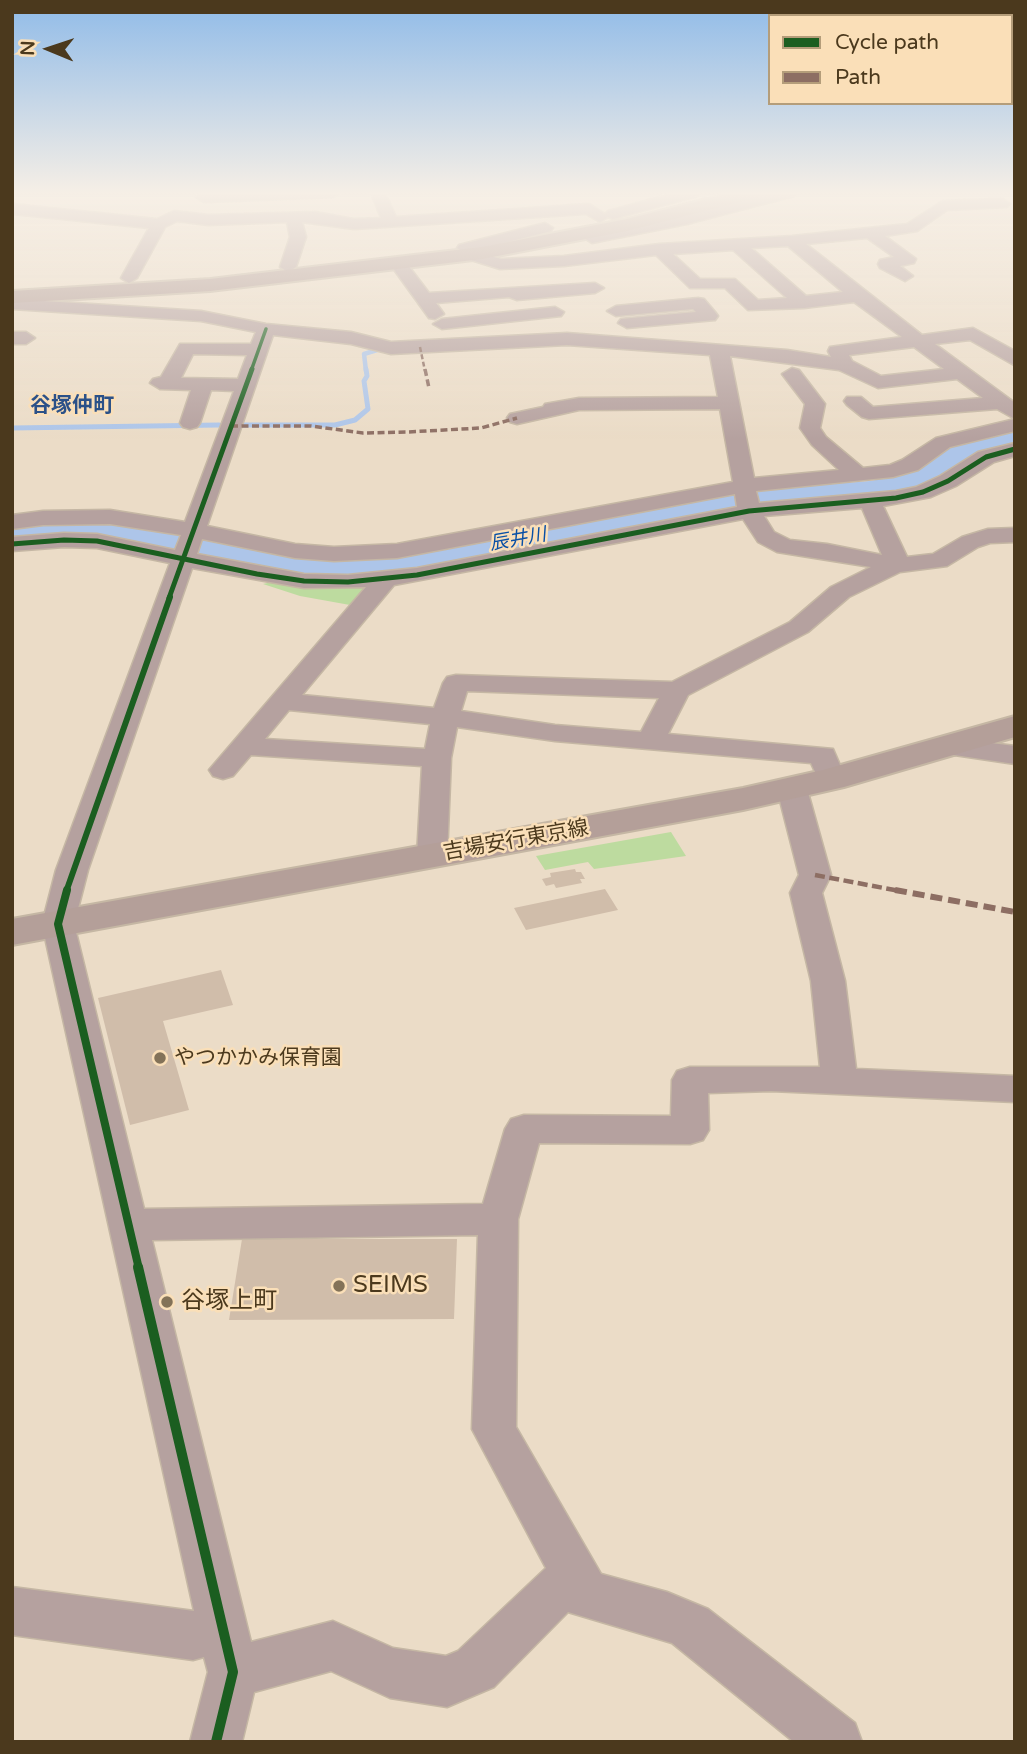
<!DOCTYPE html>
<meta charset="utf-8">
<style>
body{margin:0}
#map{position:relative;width:1027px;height:1754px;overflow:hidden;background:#ebdcc7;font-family:"Varela Round",sans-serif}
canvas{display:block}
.frame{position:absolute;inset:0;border:14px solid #4b391d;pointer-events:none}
.legend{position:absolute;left:768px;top:14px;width:245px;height:91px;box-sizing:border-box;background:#fadfb8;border:2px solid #b49d7a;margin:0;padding:9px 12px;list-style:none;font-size:21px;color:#4b391d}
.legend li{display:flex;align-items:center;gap:14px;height:35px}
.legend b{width:35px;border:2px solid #b49d7a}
.north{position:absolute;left:14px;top:14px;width:70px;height:70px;-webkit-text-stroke:5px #fadfb8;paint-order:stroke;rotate:272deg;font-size:19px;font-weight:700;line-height:28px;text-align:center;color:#4b391d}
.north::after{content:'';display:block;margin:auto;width:24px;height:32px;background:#4b391d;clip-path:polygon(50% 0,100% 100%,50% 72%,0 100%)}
</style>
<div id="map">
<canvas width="1027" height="1754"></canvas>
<div class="frame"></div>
<ul class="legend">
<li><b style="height:9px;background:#1b5e20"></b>Cycle path</li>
<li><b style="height:9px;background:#8d6e63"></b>Path</li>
</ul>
<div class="north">N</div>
</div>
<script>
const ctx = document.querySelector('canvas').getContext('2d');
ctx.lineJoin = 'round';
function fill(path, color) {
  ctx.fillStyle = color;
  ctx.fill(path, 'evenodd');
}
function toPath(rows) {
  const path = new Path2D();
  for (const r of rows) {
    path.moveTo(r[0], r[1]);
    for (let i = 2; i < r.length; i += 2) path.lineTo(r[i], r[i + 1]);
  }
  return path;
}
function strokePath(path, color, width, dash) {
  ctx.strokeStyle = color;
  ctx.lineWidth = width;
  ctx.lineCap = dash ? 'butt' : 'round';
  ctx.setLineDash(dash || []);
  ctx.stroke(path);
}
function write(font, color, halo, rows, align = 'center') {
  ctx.font = font + ' "Varela Round","Noto Sans JP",sans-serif';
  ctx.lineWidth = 5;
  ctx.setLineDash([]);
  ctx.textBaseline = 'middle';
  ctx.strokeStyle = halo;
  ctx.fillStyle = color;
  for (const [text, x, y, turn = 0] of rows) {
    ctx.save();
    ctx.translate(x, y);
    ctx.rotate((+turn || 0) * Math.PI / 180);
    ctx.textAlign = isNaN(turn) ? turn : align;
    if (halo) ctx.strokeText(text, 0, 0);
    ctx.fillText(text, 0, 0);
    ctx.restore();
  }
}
fill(toPath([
 [272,582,369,586,350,605,300,596,263,584],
 [671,832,686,856,594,869,588,862,545,870,536,856]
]), '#bddb9f');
strokePath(toPath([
 [366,371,364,354,377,350]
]), '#adc5e9', 4.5);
strokePath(toPath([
 [240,425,335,425,355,420,368,409,364,381,367,376,366,369],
 [12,428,219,425]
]), '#adc5e9', 5);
fill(toPath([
 [1015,427,1015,447,980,454,932,484,900,495,870,501,727,512,527,552,363,579,310,578,104,540,48,540,12,544,12,522,48,518,104,518,310,556,363,557,527,530,727,492,870,481,891,477,908,470,957,440,1015,427]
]), '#adc5e9');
fill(toPath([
 [575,869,576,872,581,872,585,879,580,879,582,883,556,888,554,884,546,886,542,879,551,877,550,873],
 [605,889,618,910,526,930,514,908],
 [221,970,233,1005,163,1021,189,1110,130,1125,98,998],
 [242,1239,457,1239,454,1319,229,1320]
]), '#d0bdaa');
const street = toPath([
 [202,193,340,193,333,197,204,202,196,197,202,193],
 [371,193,385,193,396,217,589,204,605,214,608,211,675,193,699,193,697,196,613,219,608,217,600,222,586,214,354,229,302,222,306,237,296,267,288,272,280,267,290,237,287,222,208,225,177,221,165,227,137,278,129,283,121,278,149,228,12,214,12,204,157,219,174,211,208,215,315,212,354,219,381,218,371,193],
 [771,193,796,193,794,196,687,224,592,243,584,238,592,233,687,214,771,193],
 [1002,199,1010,204,1007,207,947,210,917,231,885,236,916,259,914,263,900,266,913,276,905,281,880,268,878,264,880,260,894,257,867,238,806,244,922,335,973,328,1015,351,1014,365,970,340,935,344,1015,403,1015,431,950,447,918,470,893,477,756,491,759,503,896,491,916,487,940,476,978,452,1015,443,1015,456,994,462,956,486,931,497,883,506,907,557,933,554,962,537,988,529,1015,528,1015,542,990,543,978,547,947,566,900,572,849,597,808,632,688,695,668,734,833,749,846,779,841,785,831,788,821,785,811,763,555,741,457,727,451,758,447,856,443,863,432,865,421,863,417,856,422,766,251,755,233,776,223,779,213,776,209,770,366,587,304,588,192,568,88,870,74,924,144,1209,483,1204,505,1129,511,1119,524,1115,671,1116,672,1080,677,1071,690,1067,820,1067,811,981,790,893,799,875,777,789,782,783,792,780,802,783,807,789,831,875,822,893,845,981,856,1069,1015,1076,1015,1102,771,1091,708,1093,709,1130,703,1140,690,1144,539,1143,518,1219,516,1427,601,1574,667,1592,708,1609,855,1723,862,1742,794,1742,672,1643,568,1612,494,1687,447,1707,390,1698,331,1671,254,1692,242,1742,190,1742,208,1672,204,1657,193,1660,12,1635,12,1587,194,1611,42,924,56,870,170,563,97,548,64,547,12,551,12,537,64,533,97,534,175,550,181,535,110,524,43,525,12,529,12,515,43,511,110,510,185,522,234,391,211,390,200,423,197,427,190,429,183,427,180,423,191,390,160,389,150,383,153,379,161,377,180,344,251,344,256,332,201,321,12,309,12,299,201,311,266,324,351,332,391,342,567,333,787,350,831,357,828,351,830,347,902,337,854,302,804,308,748,310,725,288,690,288,656,255,564,266,500,269,471,260,469,257,477,252,501,259,564,256,659,244,792,236,907,224,943,201,1002,199],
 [788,246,843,292,806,296,751,248,788,246],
 [733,250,787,298,758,300,735,279,700,279,673,254,733,250],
 [273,335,351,344,391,354,567,345,710,355,718,397,579,398,545,404,543,407,510,414,507,418,510,422,517,424,579,410,720,409,733,482,397,544,334,547,295,544,207,526,273,335],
 [914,347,944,369,881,376,852,361,849,355,914,347],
 [193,354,247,355,238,379,181,378,193,354],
 [730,356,839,370,878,388,957,379,983,398,873,407,861,397,847,397,844,401,847,405,862,417,869,419,997,409,1015,419,936,438,902,460,890,465,863,468,826,437,820,428,825,404,799,370,792,368,782,374,805,404,800,428,812,445,839,470,754,478,730,356],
 [735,494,737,507,417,568,348,575,304,574,197,554,202,539,295,558,334,561,397,558,735,494],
 [862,508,882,555,827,544,790,540,774,532,764,516,862,508],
 [743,519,758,542,777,552,871,567,831,587,790,622,672,682,456,675,447,677,443,683,434,708,302,695,394,585,743,519],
 [467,691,659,698,641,732,555,725,461,711,467,691],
 [289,710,430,724,425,749,265,739,289,710],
 [478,1235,472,1429,546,1568,458,1651,446,1656,393,1648,333,1621,251,1642,152,1240,478,1235],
 [545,223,553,228,551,231,465,253,457,248,459,245,545,223],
 [398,259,404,260,429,293,595,283,604,288,595,293,517,300,509,297,436,303,444,314,435,319,429,318,390,264,398,259],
 [698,298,704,299,715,312,718,316,715,320,627,328,618,323,621,319,696,312,693,309,616,316,607,311,616,306,698,298],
 [555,307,564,312,561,316,442,329,433,324,442,319,555,307],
 [12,332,26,332,35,338,26,344,12,344,12,332],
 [951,738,1015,746,1015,764,941,753,937,747,941,741,951,738]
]);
const secondary = toPath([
 [1015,716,1015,737,844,787,743,810,12,945,12,919,743,788,823,770,1015,716]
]);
const highway = toPath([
 [731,193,762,193,759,197,627,231,482,259,210,291,12,303,12,291,210,279,482,247,627,219,731,193]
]);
strokePath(street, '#c5b7a4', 3);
strokePath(secondary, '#c5b7a4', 4);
strokePath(highway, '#c5b7a4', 4);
fill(street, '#b5a19f');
fill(secondary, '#b49f99');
fill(highway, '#b09a94');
strokePath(toPath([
 [420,347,425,371]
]), '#8d6e63', 2.5, [5, 2.5]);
strokePath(toPath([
 [425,369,429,388],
 [231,426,311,426,363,433,407,432,481,428,517,418]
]), '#8d6e63', 3.5, [7, 3.5]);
strokePath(toPath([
 [815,875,905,892]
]), '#8d6e63', 4.5, [10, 4.5]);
strokePath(toPath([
 [895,890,1015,912]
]), '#8d6e63', 6, [12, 6]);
strokePath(toPath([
 [251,371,266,329]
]), '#1b5e20', 3.5);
strokePath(toPath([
 [12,544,64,540,97,541,257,574,304,581,348,582,417,575,749,511,896,498,923,492,948,481,986,457,1015,449],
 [169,598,252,369]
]), '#1b5e20', 5);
strokePath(toPath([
 [66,892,170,597]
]), '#1b5e20', 6);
strokePath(toPath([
 [67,890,58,924,139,1269]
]), '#1b5e20', 8);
strokePath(toPath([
 [138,1267,233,1672,216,1742]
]), '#1b5e20', 10);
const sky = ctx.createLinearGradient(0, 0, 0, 439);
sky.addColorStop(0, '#90bbe8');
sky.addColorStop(0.44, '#f6efe6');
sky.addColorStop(1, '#f6efe600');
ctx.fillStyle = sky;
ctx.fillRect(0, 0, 1027, 439);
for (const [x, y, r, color] of [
 [160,1058,7,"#837258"],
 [339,1286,7,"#837258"],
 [167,1302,7,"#837258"]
]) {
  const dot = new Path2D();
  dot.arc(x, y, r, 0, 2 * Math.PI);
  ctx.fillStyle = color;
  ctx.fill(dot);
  strokePath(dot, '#fadfb8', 2.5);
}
write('italic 19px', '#0950a6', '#fadfb8', [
 ["辰井川",518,540,-10]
]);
write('bold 21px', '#2b5188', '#fadfb8', [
 ["谷塚仲町",72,406]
]);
write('21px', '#4b391d', '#fadfb8', [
 ["吉場安行東京線",516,841,-10]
]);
write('21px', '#4b391d', '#fadfb8', [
 ["やつかかみ保育園",174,1058]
], 'left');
write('24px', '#4b391d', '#fadfb8', [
 ["SEIMS",353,1286],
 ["谷塚上町",181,1302]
], 'left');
</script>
